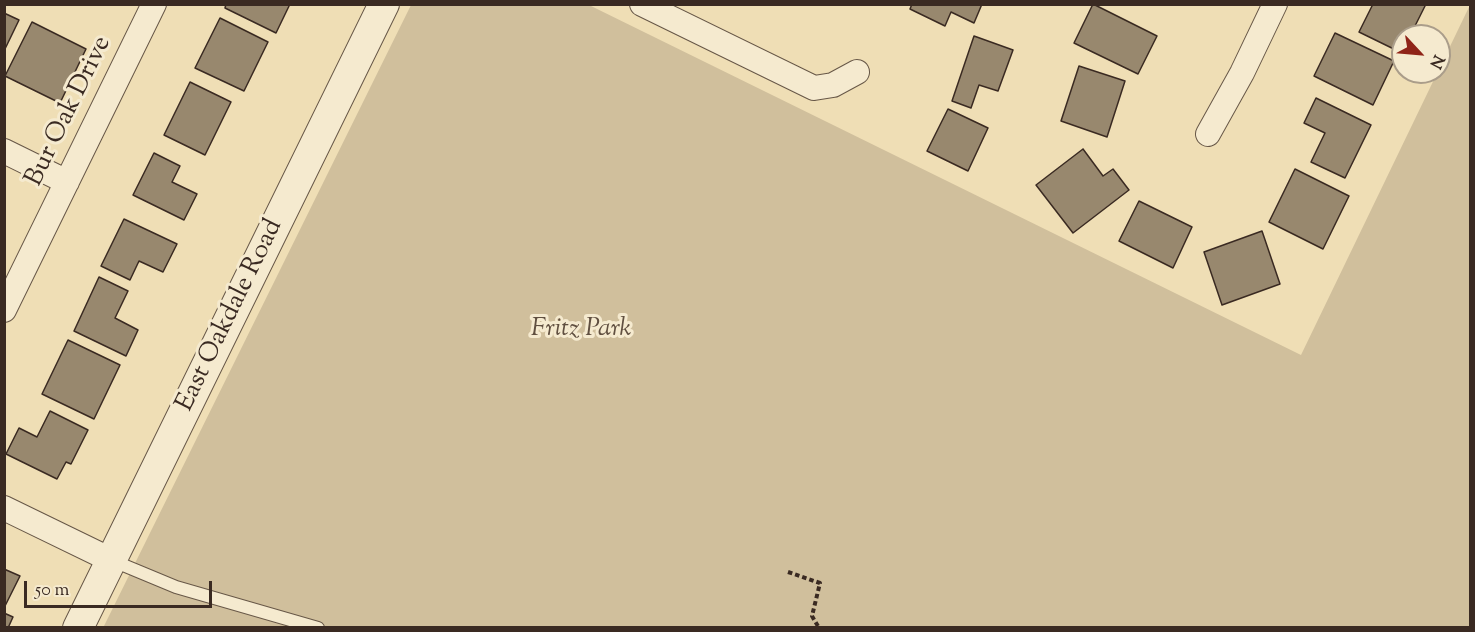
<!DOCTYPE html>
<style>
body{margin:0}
#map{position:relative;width:1475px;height:632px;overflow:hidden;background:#efdeb5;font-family:"Sorts Mill Goudy",serif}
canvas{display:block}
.frame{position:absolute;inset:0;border:6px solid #3a2a22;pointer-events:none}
.north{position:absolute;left:1391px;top:24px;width:60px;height:60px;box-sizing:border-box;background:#f5eacf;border:2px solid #aa9d8a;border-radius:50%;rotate:116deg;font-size:16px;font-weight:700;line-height:24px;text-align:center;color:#3a2a22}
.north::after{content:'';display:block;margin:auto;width:21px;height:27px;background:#8f2418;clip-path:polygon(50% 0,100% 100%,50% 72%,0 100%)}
.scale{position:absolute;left:24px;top:581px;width:188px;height:27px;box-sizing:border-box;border:3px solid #3a2a22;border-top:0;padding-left:8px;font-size:18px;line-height:21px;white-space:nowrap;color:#3a2a22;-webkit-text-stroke:4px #f5eacf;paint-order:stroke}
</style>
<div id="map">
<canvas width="1475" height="632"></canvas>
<div class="frame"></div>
<div class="north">N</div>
<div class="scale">50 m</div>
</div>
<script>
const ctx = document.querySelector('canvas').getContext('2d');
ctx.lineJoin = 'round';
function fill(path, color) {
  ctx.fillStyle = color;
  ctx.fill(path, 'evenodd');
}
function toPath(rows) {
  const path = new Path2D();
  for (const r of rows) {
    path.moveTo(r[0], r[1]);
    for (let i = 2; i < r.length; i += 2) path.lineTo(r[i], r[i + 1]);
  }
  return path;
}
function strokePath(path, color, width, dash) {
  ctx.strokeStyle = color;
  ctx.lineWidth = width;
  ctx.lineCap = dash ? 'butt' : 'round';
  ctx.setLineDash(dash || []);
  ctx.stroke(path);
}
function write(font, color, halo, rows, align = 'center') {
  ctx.font = font + ' "Sorts Mill Goudy",serif';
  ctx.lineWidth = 6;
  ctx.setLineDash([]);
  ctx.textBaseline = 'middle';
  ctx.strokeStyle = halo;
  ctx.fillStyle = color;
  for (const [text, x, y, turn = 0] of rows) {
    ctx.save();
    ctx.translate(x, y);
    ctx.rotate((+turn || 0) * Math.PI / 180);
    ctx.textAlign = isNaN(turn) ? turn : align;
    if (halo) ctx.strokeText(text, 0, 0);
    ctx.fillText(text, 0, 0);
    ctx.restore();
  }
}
fill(toPath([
 [411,5,589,5,1301,355,1470,5,1470,627,103,628]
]), '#d0bf9c');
const building = toPath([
 [226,4,290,4,276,33,225,8,226,4],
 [912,4,982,4,974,23,951,12,945,26,910,9,912,4],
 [1093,4,1157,36,1138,74,1074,43,1093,4],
 [1373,4,1426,4,1410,36,1403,36,1402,53,1359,32,1373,4],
 [4,13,19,20,4,51,4,13],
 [220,18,268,42,244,91,195,68,220,18],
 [32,22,86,49,60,103,5,76,32,22],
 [1335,33,1394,61,1373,105,1314,76,1335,33],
 [974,36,1013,50,998,91,979,85,971,108,952,101,974,36],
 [1079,66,1125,81,1107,137,1061,121,1079,66],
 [190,82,231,102,205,155,164,135,190,82],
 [1316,98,1371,125,1345,178,1311,162,1325,133,1304,123,1316,98],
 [948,109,988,128,968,171,927,151,948,109],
 [1083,149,1103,176,1113,169,1129,190,1073,233,1036,185,1083,149],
 [154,153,180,166,172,182,197,194,184,220,133,195,154,153],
 [1295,169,1349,196,1323,249,1269,222,1295,169],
 [1139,201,1192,227,1173,268,1119,241,1139,201],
 [124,219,177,244,163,272,139,261,130,280,101,266,124,219],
 [1262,231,1280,284,1222,305,1204,252,1262,231],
 [99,277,128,291,115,318,138,330,126,356,74,331,99,277],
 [68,340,120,365,94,419,42,394,68,340],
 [50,411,88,430,71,464,66,462,57,479,6,454,19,428,37,437,50,411],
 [4,569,20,576,4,608,4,569],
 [4,613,13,617,8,628,4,628,4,613]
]);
fill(building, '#98886e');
strokePath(building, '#3a2a22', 1.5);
const service = toPath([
 [111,560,176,587,318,628]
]);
const minor = toPath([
 [642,4,814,88,833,85,857,72],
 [1208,134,1242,73,1275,4],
 [4,151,67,182],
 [4,310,154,4],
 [4,508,111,560]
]);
const tertiary = toPath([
 [78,628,384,4]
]);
strokePath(service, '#675747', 14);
strokePath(minor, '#675747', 26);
strokePath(tertiary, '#675747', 32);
strokePath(toPath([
 [788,572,820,583,812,616,819,628]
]), '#3a2a22', 4, [4.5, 3]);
strokePath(service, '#f5eacf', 12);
strokePath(minor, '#f5eacf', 24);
strokePath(tertiary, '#f5eacf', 30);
write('26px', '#3a2a22', '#f5eacf', [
 ["Bur Oak Drive",70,112,-64],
 ["East Oakdale Road",231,316,-64]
]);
write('italic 26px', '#604f40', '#f5eacf', [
 ["Fritz Park",581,331]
]);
</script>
